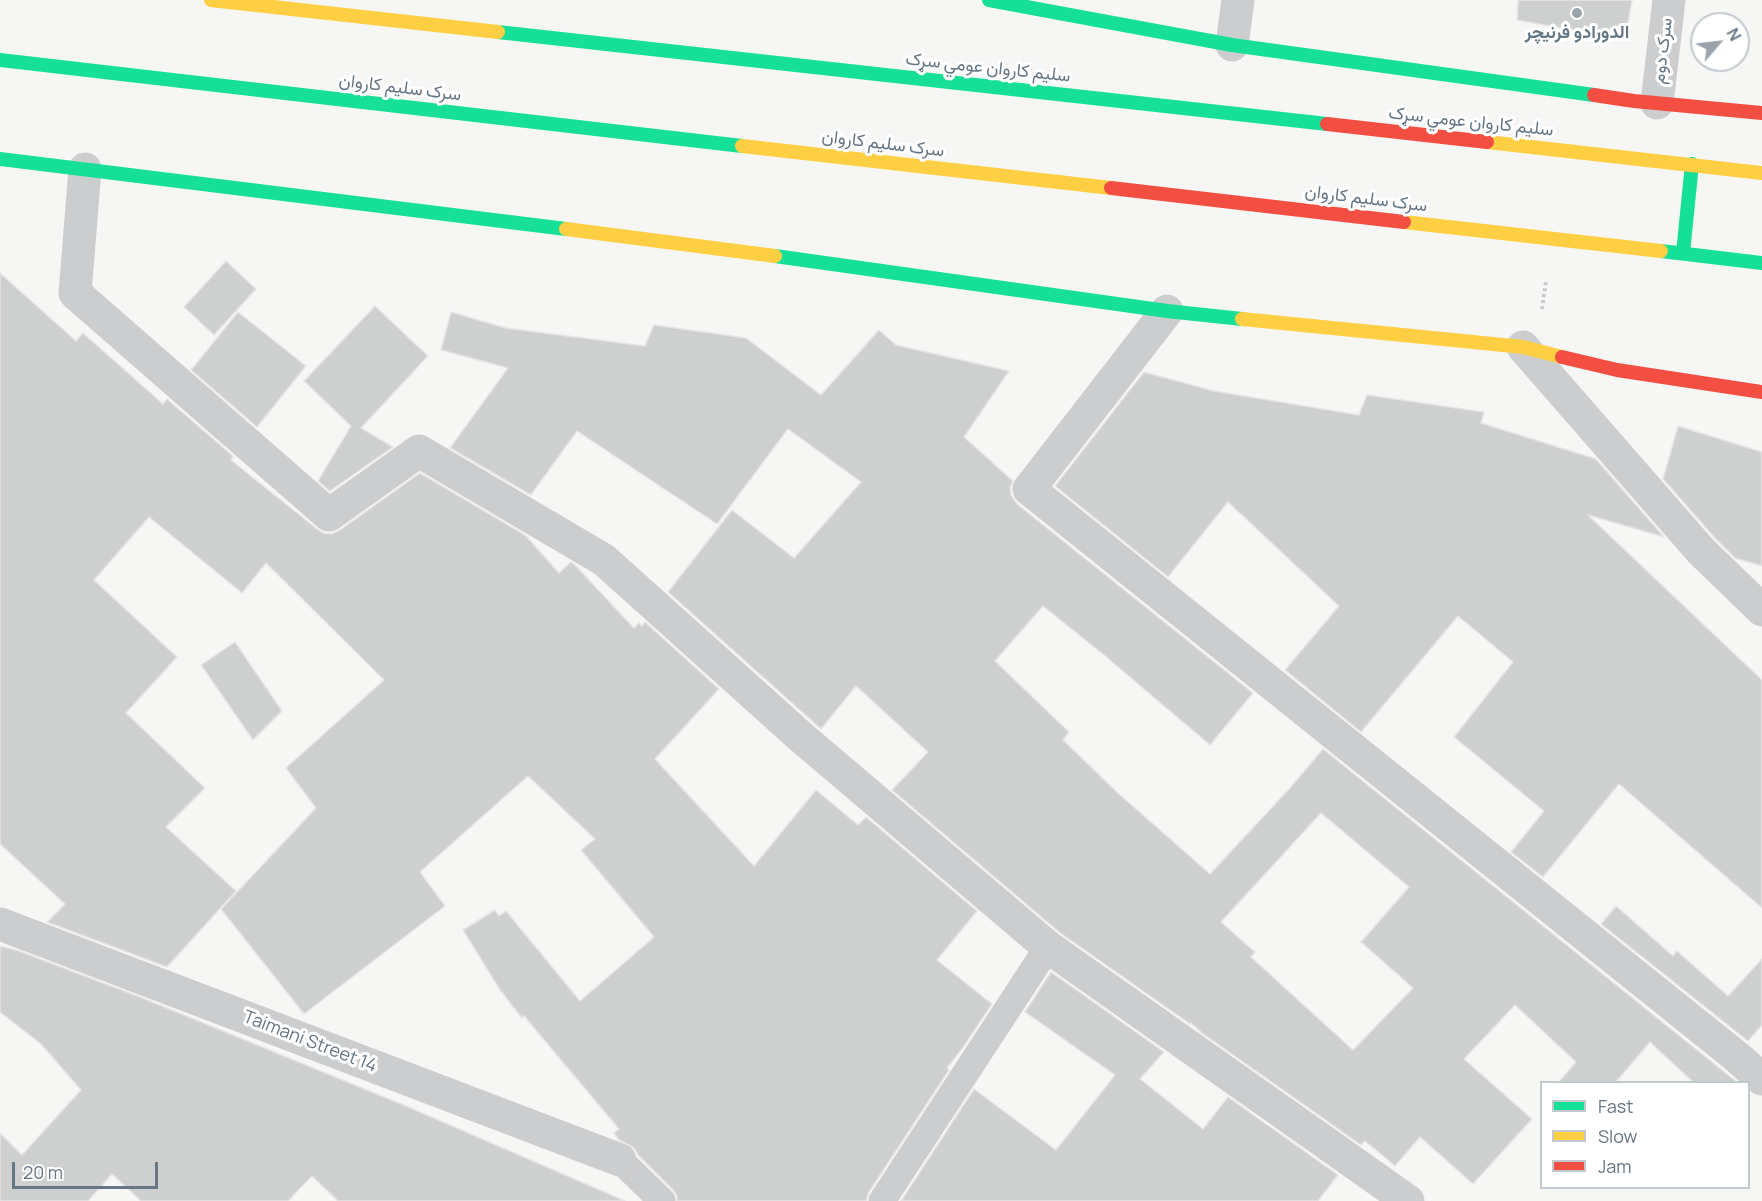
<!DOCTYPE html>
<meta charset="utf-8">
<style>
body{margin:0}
#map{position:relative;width:1762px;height:1201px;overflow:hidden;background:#f6f6f5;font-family:Manrope,sans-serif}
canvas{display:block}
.legend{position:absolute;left:1540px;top:1081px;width:210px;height:108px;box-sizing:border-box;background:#fff;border:2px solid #c1c8ce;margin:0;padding:8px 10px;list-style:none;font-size:18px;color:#657685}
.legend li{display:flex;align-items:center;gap:12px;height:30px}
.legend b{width:30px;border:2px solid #c1c8ce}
.north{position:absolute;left:1690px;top:12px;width:60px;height:60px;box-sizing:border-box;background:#fff;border:2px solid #c1c8ce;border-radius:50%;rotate:62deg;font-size:16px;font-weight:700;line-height:24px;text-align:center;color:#657685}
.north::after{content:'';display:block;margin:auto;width:21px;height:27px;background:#98a3ac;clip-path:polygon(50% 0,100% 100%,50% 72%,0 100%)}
.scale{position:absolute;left:12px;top:1162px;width:146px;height:27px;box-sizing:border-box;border:3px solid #657685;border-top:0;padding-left:8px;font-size:18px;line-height:21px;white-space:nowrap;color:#657685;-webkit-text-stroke:4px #fff;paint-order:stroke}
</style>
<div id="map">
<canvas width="1762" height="1201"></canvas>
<ul class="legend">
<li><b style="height:8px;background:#16e098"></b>Fast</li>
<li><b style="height:8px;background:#ffcf43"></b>Slow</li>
<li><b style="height:8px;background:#f24e42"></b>Jam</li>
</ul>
<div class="north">N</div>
<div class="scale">20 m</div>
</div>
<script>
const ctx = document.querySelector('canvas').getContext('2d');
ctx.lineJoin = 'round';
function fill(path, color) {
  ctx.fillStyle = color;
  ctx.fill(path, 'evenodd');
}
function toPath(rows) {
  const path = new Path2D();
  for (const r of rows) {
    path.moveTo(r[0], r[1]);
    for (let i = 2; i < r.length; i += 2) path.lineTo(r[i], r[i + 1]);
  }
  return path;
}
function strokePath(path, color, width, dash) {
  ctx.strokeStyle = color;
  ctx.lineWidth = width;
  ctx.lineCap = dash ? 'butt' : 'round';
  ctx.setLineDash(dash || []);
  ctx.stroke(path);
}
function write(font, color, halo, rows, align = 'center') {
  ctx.font = font + ' Manrope,Vazirmatn,sans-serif';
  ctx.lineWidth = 6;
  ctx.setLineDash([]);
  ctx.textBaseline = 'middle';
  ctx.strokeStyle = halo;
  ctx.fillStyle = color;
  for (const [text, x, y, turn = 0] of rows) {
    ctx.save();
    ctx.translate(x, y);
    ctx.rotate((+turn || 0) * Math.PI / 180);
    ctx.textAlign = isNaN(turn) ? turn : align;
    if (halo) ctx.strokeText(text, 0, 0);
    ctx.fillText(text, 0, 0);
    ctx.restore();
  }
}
const building = toPath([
 [1518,0,1632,0,1625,40,1517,20,1518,0],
 [226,261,256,289,214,335,184,307,226,261],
 [0,273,76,341,83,333,163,404,167,399,233,456,231,460,317,529,323,533,332,534,340,530,420,473,525,535,559,573,571,562,574,564,634,628,639,623,642,626,645,622,719,689,655,759,754,866,816,790,858,825,866,817,977,911,937,960,992,1004,964,1046,947,1068,949,1070,869,1192,866,1201,677,1201,677,1196,673,1190,638,1155,634,1148,619,1140,614,1133,619,1129,524,1016,522,1018,500,990,463,930,495,910,499,916,506,911,580,1001,654,937,581,850,595,839,528,776,420,872,445,906,304,1014,221,909,316,808,286,768,384,680,266,563,242,593,149,517,94,580,177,657,126,713,205,788,166,827,236,891,167,967,47,922,65,904,0,844,0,273],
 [375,306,428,356,361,428,393,447,330,491,318,481,351,426,304,381,375,306],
 [238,312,306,366,257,427,191,370,238,312],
 [451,312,506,328,645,346,654,325,746,338,821,395,879,330,896,345,1009,371,964,437,1013,481,1010,487,1011,495,1017,504,1253,693,1210,745,1104,655,1043,606,995,661,1069,732,1063,740,1119,794,1210,874,1290,788,1323,749,1738,1083,1694,1083,1650,1042,1615,1083,1558,1083,1576,1062,1515,1005,1464,1059,1532,1119,1473,1184,1420,1137,1395,1166,1365,1141,1361,1145,1202,1033,1191,1023,1190,1024,1059,932,892,790,928,752,856,686,821,729,668,592,732,510,794,558,861,482,788,429,717,524,577,431,531,495,450,448,508,368,441,350,451,312],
 [1321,813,1409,887,1361,942,1413,988,1353,1050,1251,957,1255,952,1221,922,1321,813],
 [1144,372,1214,391,1359,415,1367,395,1484,412,1481,423,1596,459,1664,537,1588,515,1762,680,1762,908,1619,784,1543,877,1511,852,1544,811,1454,737,1513,662,1458,616,1361,732,1285,670,1339,606,1228,502,1168,577,1055,486,1144,372],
 [1678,426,1762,452,1762,566,1735,558,1715,538,1663,479,1678,426],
 [235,642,282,711,253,740,201,665,235,642],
 [1616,906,1673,956,1677,951,1728,996,1762,959,1762,1025,1748,1041,1601,924,1616,906],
 [0,946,19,951,140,997,406,1106,625,1201,338,1201,312,1176,288,1201,141,1201,112,1174,88,1201,0,1201,0,1133,22,1155,81,1090,41,1044,0,1012,0,946],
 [1051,972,1164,1052,1140,1079,1203,1129,1228,1097,1338,1175,1318,1201,901,1201,974,1089,1056,1150,1115,1075,1025,1012,1051,972]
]);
fill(building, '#ced0d0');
strokePath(building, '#e5e5e4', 1.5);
strokePath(toPath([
 [1542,309,1546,281]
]), '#cacbcb', 4, [3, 3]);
strokePath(toPath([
 [620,1160,662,1201],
 [882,1201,1048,947]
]), '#cccdce', 27);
strokePath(toPath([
 [1232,45,1238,0],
 [1657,103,1669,0],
 [85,169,75,293,329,515,419,451,604,560,801,737,1048,947,1408,1201],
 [1167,311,1029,489,1737,1057,1762,1079],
 [1523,347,1701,551,1762,610],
 [0,924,620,1160]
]), '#cccdce', 33);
strokePath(toPath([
 [989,0,1232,45,1594,95],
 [498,32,1327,124],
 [0,60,742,146],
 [0,159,566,229],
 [1661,251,1762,263],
 [1683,253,1692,164],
 [775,256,1167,311,1242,319]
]), '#16e098', 14);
strokePath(toPath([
 [211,0,498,32],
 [1487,142,1762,173],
 [742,146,1111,188],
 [1404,222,1661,251],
 [566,229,775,256],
 [1242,319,1523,347,1562,357]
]), '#ffcf43', 14);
strokePath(toPath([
 [1594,95,1634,101,1762,113],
 [1327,124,1487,142],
 [1111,188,1404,222],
 [1562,357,1617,370,1762,392]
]), '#f24e42', 14);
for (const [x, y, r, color] of [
 [1577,13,6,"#98a3ac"]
]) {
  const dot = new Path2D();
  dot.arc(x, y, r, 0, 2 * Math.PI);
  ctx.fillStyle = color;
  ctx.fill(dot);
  strokePath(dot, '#fff', 2);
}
write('bold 18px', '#657685', '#fff', [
 ["الدورادو فرنیچر",1577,33]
]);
write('18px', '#657685', '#fff', [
 ["سرک دوم",1663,51,-83],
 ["سلیم کاروان عومي سړک",988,68,6],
 ["سرک سلیم کاروان",400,88,7],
 ["سلیم کاروان عومي سړک",1471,122,6],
 ["سرک سلیم کاروان",883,144,7],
 ["سرک سلیم کاروان",1366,199,7],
 ["Taimani Street 14",310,1042,21]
]);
</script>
